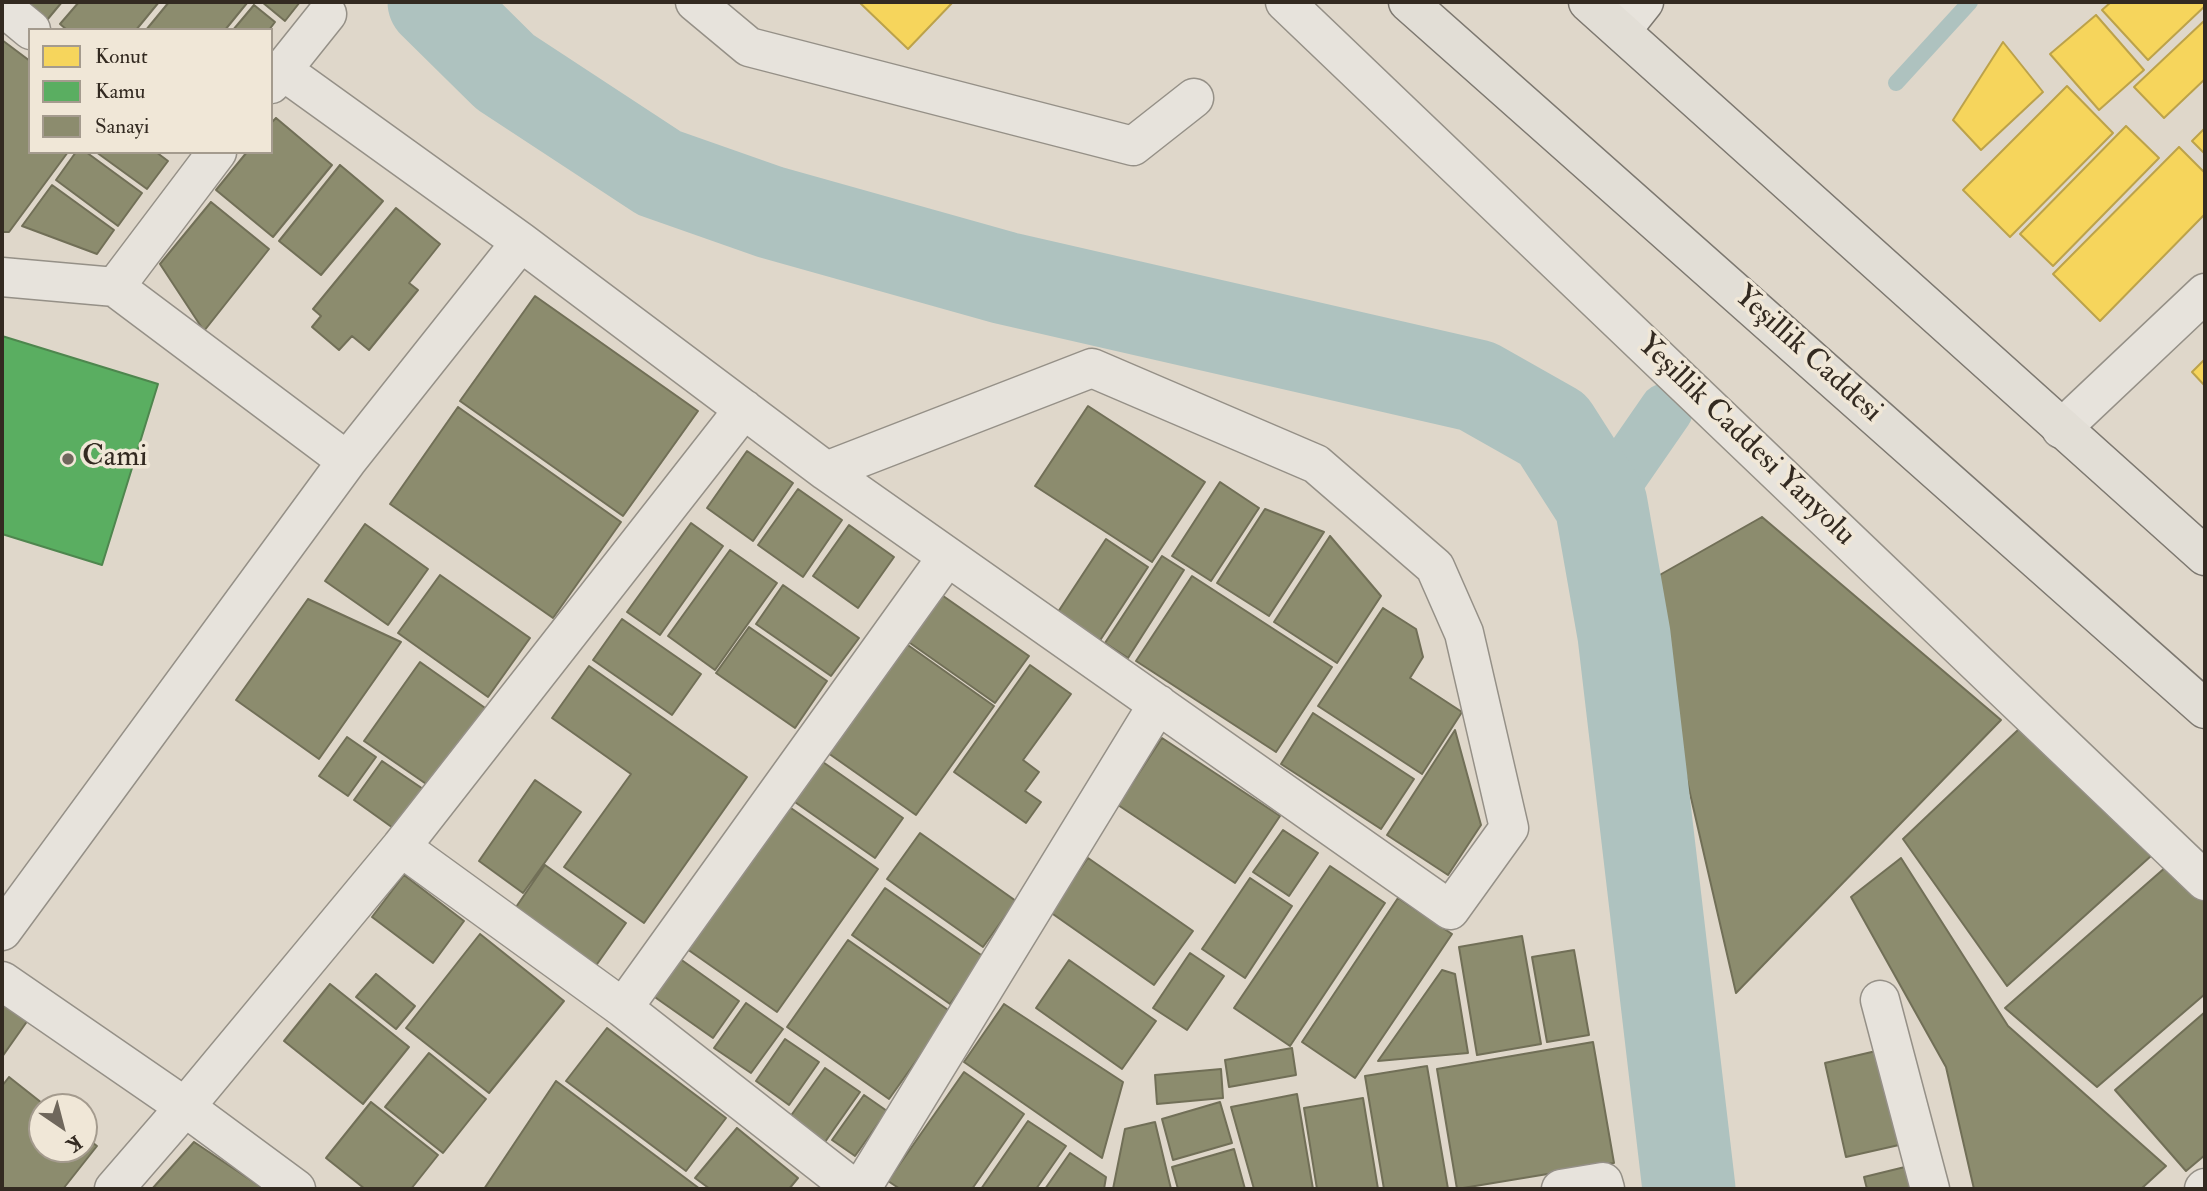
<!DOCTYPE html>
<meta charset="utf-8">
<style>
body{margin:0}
#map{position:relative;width:2207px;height:1191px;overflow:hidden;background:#dfd7ca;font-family:"IM FELL Double Pica",serif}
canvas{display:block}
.frame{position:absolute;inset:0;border:4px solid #332a21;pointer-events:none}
.legend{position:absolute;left:28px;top:28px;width:245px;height:126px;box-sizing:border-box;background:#f0e7d7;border:2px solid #a49b8e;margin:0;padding:9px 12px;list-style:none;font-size:21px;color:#332a21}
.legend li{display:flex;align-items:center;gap:14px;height:35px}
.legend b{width:35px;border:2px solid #a49b8e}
.north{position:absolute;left:28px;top:1093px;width:70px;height:70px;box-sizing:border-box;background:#f0e7d7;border:2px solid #a49b8e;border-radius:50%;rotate:145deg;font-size:19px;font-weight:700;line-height:28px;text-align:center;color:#332a21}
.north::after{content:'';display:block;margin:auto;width:24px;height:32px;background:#6f675c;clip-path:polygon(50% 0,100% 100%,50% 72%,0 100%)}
</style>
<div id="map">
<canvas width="2207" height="1191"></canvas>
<div class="frame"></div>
<ul class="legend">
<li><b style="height:19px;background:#f6d55c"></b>Konut</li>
<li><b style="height:19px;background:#5aae61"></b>Kamu</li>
<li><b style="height:19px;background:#8c8c6e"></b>Sanayi</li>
</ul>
<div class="north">K</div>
</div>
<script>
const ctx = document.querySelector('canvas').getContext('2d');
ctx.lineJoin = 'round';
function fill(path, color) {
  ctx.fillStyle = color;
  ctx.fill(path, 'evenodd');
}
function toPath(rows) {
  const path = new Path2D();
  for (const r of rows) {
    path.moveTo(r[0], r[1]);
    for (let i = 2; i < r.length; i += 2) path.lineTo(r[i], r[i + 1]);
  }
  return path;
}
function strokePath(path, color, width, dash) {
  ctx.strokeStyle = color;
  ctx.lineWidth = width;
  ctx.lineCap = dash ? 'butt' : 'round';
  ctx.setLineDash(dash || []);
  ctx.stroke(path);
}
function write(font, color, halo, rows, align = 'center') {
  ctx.font = font + ' "IM FELL Double Pica",serif';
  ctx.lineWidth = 7;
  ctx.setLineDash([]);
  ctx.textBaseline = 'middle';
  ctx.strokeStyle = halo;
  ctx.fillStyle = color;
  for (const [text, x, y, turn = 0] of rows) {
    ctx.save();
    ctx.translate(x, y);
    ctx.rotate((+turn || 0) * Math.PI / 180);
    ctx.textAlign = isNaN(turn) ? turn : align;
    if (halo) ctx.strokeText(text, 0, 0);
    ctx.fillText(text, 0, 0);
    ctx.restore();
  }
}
const homes = toPath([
 [859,2,953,2,908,49,859,2],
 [2111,2,2205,2,2205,6,2148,60,2102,10,2111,2],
 [2096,15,2144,70,2099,110,2050,54,2096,15],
 [2205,20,2205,79,2164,118,2134,87,2205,20],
 [2003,42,2043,92,1981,150,1953,120,2003,42],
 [2067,86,2113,133,2010,237,1963,190,2067,86],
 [2126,126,2159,158,2053,266,2020,234,2126,126],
 [2205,128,2205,154,2192,141,2205,128],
 [2179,147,2205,173,2205,214,2100,321,2053,274,2179,147],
 [2205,359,2205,386,2192,372,2205,359]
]);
fill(homes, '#f6d55c');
strokePath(homes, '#bca24a', 2);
const public = toPath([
 [2,336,158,384,102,565,2,534,2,336]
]);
fill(public, '#5aae61');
strokePath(public, '#4e864e', 2);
const industry = toPath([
 [24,2,62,2,47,20,24,2],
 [79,2,159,2,136,30,67,30,60,24,79,2],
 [169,2,246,2,247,3,225,30,146,30,169,2],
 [262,2,300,2,285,21,262,2],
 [254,5,275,22,269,30,233,30,254,5],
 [2,40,30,61,30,152,68,152,9,232,2,232,2,40],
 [276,118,332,165,273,237,216,190,247,152,271,152,271,123,276,118],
 [76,152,86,152,142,193,118,226,56,180,76,152],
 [96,152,156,152,168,161,147,189,96,152],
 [340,165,383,201,321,275,279,241,340,165],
 [52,185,114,230,97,254,22,226,52,185],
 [211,202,269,249,204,331,160,264,211,202],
 [396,208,440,244,409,283,418,290,369,350,352,336,339,350,312,327,321,316,313,309,396,208],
 [535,296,698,411,623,516,460,401,535,296],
 [1088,406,1205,482,1152,562,1035,486,1088,406],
 [458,407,621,522,553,618,390,504,458,407],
 [747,451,793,483,753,541,707,508,747,451],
 [1220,482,1259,508,1211,581,1172,556,1220,482],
 [798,489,842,520,803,577,758,545,798,489],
 [1265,509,1324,532,1269,616,1217,583,1265,509],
 [1762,517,2001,720,1736,993,1642,585,1762,517],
 [691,523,723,546,660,635,627,612,691,523],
 [365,524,428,569,388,625,325,581,365,524],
 [849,525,894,557,858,608,813,576,849,525],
 [1330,536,1381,596,1337,663,1274,622,1330,536],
 [1106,539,1148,567,1099,642,1056,615,1106,539],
 [730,550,777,583,715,670,668,636,730,550],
 [1162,556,1184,570,1128,658,1105,643,1162,556],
 [440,575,530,638,488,697,398,633,440,575],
 [1192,576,1332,667,1276,752,1136,661,1192,576],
 [783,585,859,638,831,676,756,624,783,585],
 [936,591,1029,656,995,703,903,638,936,591],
 [308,599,401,642,319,759,236,700,308,599],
 [1383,608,1416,629,1423,657,1410,678,1462,712,1422,774,1318,706,1383,608],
 [622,619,701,674,672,715,593,660,622,619],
 [749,627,827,681,795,728,716,673,749,627],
 [905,643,994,706,916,815,828,753,905,643],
 [420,662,488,710,432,788,364,741,420,662],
 [1030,665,1071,694,1023,760,1039,772,1025,791,1041,802,1026,823,954,772,1030,665],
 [589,666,747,777,644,923,564,867,631,774,552,718,589,666],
 [1313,713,1414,779,1381,829,1281,764,1313,713],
 [2019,729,2151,856,2007,986,1903,839,2019,729],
 [1455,730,1481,825,1448,875,1387,835,1455,730],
 [347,737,376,757,348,796,319,776,347,737],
 [1162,738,1280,816,1235,883,1118,805,1162,738],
 [820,760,903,818,875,858,792,800,820,760],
 [382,761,429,793,400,833,354,800,382,761],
 [535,780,581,812,523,893,479,861,535,780],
 [788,806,878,869,777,1012,687,949,788,806],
 [1283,830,1318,853,1289,896,1253,872,1283,830],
 [920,833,1016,901,983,947,887,879,920,833],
 [1088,858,1193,931,1154,985,1050,912,1088,858],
 [1901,858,2008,1026,2166,1166,2141,1189,1974,1189,1946,1067,1851,897,1901,858],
 [2175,859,2205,894,2205,994,2097,1087,2005,1008,2175,859],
 [545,865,626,923,595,967,514,910,545,865],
 [1330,866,1385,903,1290,1046,1234,1008,1330,866],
 [404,875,464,921,433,963,372,917,404,875],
 [1250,878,1292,906,1245,978,1202,949,1250,878],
 [885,888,984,957,950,1004,852,935,885,888],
 [1398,898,1452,934,1355,1078,1302,1042,1398,898],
 [480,934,564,1001,489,1093,406,1028,480,934],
 [1522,936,1541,1044,1477,1055,1459,947,1522,936],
 [848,940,951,1012,889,1099,787,1027,848,940],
 [1574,950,1589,1035,1547,1042,1532,957,1574,950],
 [1190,953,1224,976,1187,1030,1153,1008,1190,953],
 [676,956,739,1001,713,1038,649,993,676,956],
 [1069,960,1156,1021,1122,1069,1036,1008,1069,960],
 [1442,970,1455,974,1468,1053,1378,1061,1442,970],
 [376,974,415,1006,396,1029,356,997,376,974],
 [330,984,409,1047,363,1104,284,1041,330,984],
 [2,1002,28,1020,2,1057,2,1002],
 [746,1003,783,1029,751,1073,714,1048,746,1003],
 [1004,1004,1123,1082,1102,1158,964,1062,1004,1004],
 [2205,1012,2205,1155,2186,1171,2115,1090,2205,1012],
 [607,1028,726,1118,686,1171,566,1081,607,1028],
 [785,1039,819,1062,789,1105,756,1081,785,1039],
 [1593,1042,1614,1163,1457,1189,1437,1069,1593,1042],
 [1292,1048,1296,1075,1229,1087,1225,1060,1292,1048],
 [1876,1051,1899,1145,1846,1157,1825,1063,1876,1051],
 [429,1053,486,1099,443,1153,385,1107,429,1053],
 [1427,1066,1448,1189,1384,1189,1365,1076,1427,1066],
 [825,1068,860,1092,825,1142,790,1117,825,1068],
 [1221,1069,1223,1098,1157,1104,1155,1075,1221,1069],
 [964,1072,1024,1114,972,1189,900,1189,888,1181,964,1072],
 [9,1077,47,1107,42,1107,42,1149,84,1149,84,1136,97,1146,63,1189,2,1189,2,1086,9,1077],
 [556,1081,700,1189,484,1189,556,1081],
 [1297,1094,1313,1189,1254,1189,1231,1107,1297,1094],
 [864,1095,887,1111,855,1156,832,1140,864,1095],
 [1363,1098,1378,1189,1317,1189,1304,1108,1363,1098],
 [371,1102,438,1155,411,1189,365,1189,326,1158,371,1102],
 [1220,1102,1232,1143,1173,1160,1162,1119,1220,1102],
 [1028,1121,1066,1146,1036,1189,981,1189,1028,1121],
 [1155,1122,1171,1189,1113,1189,1125,1129,1155,1122],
 [737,1128,798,1178,789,1189,710,1189,695,1178,737,1128],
 [194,1142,264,1189,152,1189,194,1142],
 [1234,1149,1245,1189,1178,1189,1172,1167,1234,1149],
 [1070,1153,1106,1177,1104,1189,1045,1189,1070,1153],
 [1909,1166,1914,1189,1867,1189,1864,1177,1909,1166]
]);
fill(industry, '#8c8c6e');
strokePath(industry, '#716f57', 2);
strokePath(toPath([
 [1896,83,1970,2]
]), '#aec2bf', 16);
strokePath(toPath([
 [1601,504,1666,410]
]), '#aec2bf', 54);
strokePath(toPath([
 [434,2,505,72,659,173,770,212,1005,278,1477,386,1553,429,1601,504,1624,635,1689,1189]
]), '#aec2bf', 93);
const street = toPath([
 [695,2,749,47,1133,146,1194,98],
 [1285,2,2205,881],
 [2,6,31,30],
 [282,70,521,242],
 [271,84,327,14],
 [2,277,115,287,347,461,521,242,826,471,1450,910,1509,828,1464,633,1435,567,1316,464,1092,368,826,471],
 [115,287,217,152],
 [2061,429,2205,293],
 [401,847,623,1008,854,1189],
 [2,931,347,461],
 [2,981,185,1107,296,1189],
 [1880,1000,1930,1189],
 [623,1008,947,557],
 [114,1189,185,1107,401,847,744,409],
 [861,1189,1158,704],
 [1561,1189,1603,1182,1605,1189],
 [2204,1189,2205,1188]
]);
const secondary = toPath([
 [1621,31,1644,2]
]);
const highway = toPath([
 [1408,2,2205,709],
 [1588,2,2205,556]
]);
strokePath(street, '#959087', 41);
strokePath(secondary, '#7d7870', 41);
strokePath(highway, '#7d7870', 41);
strokePath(street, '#e7e3dc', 38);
strokePath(secondary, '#e7e3dc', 38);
strokePath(highway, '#e2ded6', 38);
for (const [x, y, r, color] of [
 [68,459,7,"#6f675c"]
]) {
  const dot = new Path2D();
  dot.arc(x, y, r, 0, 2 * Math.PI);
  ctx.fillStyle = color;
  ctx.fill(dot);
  strokePath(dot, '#f0e7d7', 2.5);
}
write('30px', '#332a21', '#f0e7d7', [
 ["Yeşillik Caddesi",1807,355,42],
 ["Yeşillik Caddesi Yanyolu",1745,441,44]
]);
write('30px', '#332a21', '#f0e7d7', [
 ["Cami",82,459]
], 'left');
</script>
